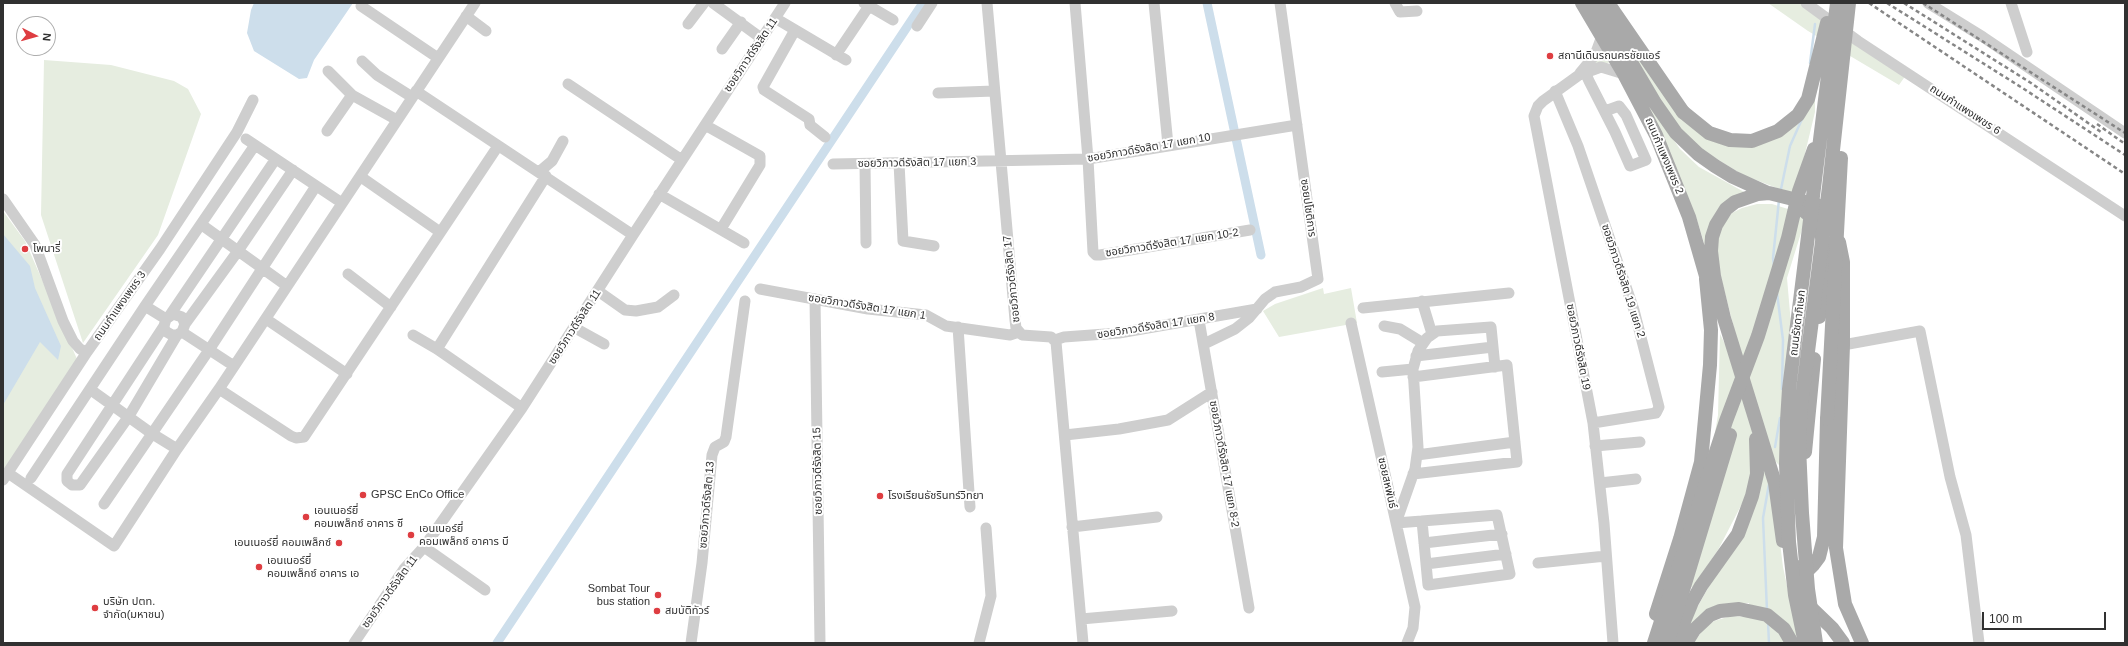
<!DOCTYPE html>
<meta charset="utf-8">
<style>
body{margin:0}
#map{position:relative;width:2128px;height:646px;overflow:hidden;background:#fff;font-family:Arial,sans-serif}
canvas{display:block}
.frame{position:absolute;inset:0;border:4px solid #313131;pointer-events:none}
.north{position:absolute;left:16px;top:16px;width:40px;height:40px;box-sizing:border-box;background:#fff;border:1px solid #adadad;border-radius:50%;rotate:96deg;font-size:11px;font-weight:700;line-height:16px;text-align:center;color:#313131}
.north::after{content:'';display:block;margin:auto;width:14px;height:18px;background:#de3d41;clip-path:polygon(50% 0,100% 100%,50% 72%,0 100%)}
.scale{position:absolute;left:1982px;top:612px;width:124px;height:18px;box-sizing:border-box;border:2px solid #313131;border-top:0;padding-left:5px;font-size:12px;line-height:14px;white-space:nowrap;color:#313131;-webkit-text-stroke:3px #fff;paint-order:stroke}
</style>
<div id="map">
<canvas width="2128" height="646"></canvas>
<div class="frame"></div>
<div class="north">N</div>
<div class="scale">100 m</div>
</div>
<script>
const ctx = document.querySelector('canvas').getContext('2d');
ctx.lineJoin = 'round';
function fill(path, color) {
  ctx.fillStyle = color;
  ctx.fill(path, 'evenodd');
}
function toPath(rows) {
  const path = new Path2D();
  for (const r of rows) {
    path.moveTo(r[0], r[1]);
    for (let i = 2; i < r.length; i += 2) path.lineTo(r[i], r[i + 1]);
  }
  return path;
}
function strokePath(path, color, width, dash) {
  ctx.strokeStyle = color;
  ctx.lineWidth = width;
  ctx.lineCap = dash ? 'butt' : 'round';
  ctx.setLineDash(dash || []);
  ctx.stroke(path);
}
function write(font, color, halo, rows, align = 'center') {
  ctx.font = font + ' Arial,"Noto Sans Thai",sans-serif';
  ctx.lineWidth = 4;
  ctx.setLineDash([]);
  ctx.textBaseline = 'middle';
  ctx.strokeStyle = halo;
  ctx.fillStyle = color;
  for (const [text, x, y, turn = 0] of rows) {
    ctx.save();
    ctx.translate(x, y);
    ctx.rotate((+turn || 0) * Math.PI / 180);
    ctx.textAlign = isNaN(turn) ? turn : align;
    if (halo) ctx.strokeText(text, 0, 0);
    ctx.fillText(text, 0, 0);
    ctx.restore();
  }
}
fill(toPath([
 [1592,3,1659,119,1680,149,1699,167,1746,193,1705,246,1697,220],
 [1768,3,1799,3,1906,75,1899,85,1808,31],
 [1605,8,1685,120,1756,142,1815,92,1815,112,1795,195,1743,175,1692,144,1661,104],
 [1602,50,1609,63,1593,65],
 [44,60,111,65,174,81,188,89,201,114,158,235,83,343,41,215],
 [1757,204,1772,204,1788,209,1805,220,1787,278,1792,336,1781,467,1770,456,1743,363,1718,266,1716,246,1720,229,1732,213,1742,208],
 [3,211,25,241,77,359,3,472],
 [1323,288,1324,294,1351,288,1357,323,1279,337,1263,311,1275,304],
 [1720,334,1726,346,1752,428,1753,465,1747,494,1718,550,1692,588,1689,584,1718,415],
 [1764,461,1774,493,1783,567,1799,643,1694,643,1704,628,1714,621,1731,616,1750,617,1749,603,1726,604,1683,633,1728,552]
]), '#e6ede0');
fill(toPath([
 [254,3,353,3,314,60,307,78,299,79,254,51,247,33,251,10],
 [3,234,30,266,35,288,61,346,58,360,40,342,3,405]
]), '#cddeeb');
strokePath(toPath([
 [1810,63,1815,24],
 [1781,189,1790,146,1802,119],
 [1774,266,1773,258,1779,200],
 [1777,293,1783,340,1782,389],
 [1775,447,1780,418],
 [1767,611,1763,518,1769,484],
 [1768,622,1769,643]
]), '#cddeeb', 2.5);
strokePath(toPath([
 [1207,3,1261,255],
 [497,643,923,3]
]), '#cddeeb', 9);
strokePath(toPath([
 [713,3,761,38],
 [864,3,893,20],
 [987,3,1015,320,1016,328,1022,335,1051,337,1056,342,1083,643],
 [1075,3,1088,159,1093,252,1096,255,1100,255,1250,230],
 [1154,3,1168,145],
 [1395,3,1400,12,1417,11],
 [1806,3,1858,41,2125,216],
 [1928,3,1983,37,2125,133],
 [2011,3,2027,52],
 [361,6,438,58],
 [466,16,486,31],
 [775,18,846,60],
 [688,24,704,3],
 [917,26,932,3],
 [795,30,763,87,764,90,809,119,810,125,825,137],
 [722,49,741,22],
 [836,55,869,6],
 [362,61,377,75,412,97],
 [328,71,352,95,397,120],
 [1585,72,1589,81,1615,132,1630,166,1646,160,1626,115,1619,106,1605,111],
 [1580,73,1595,55,1602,36],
 [568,84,682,160],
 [416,91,633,235],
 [1555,91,1578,146,1634,310,1659,407,1656,413,1593,423],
 [938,93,994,91],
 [705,125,760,156,760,165,721,229],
 [327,131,352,95],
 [246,139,342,203],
 [899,163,903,241,934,246],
 [833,164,1088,159,1297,125],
 [865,164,866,243],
 [539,172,552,161,563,141],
 [361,177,440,232],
 [659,194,744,243],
 [3,199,35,245,63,321,73,341,80,349,87,352],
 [202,225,287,286],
 [348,274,391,307],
 [760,289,868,309,926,315,946,326,1010,335,1019,332],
 [598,291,625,310,636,311,658,307,674,295],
 [815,299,820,643],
 [1422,301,1432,334],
 [145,306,166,319],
 [1363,308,1509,293],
 [170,315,275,160],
 [266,319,347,374],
 [1199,320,1249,608],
 [1351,323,1415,607,1413,628,1407,643],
 [185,324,182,317,173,314,166,319,164,326,165,331,172,335,177,335,182,332,185,324,238,251,293,170],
 [164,326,67,474,67,481,72,485,80,485,129,416,177,335],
 [1384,326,1400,329,1423,343],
 [958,327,970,507],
 [575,328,604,344],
 [182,332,234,366],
 [413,335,437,349,522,408],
 [1055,340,1064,337,1119,333,1257,309],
 [1204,344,1235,329,1249,318,1265,299,1275,292,1301,287,1318,279,1280,3],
 [1843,345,1920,331,1950,477,1966,535,1979,643],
 [437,349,546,176],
 [1416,356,1493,347],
 [1382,372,1413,369],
 [1413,377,1507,365,1517,462,1413,474],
 [219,389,291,436,296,438,304,437,498,146],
 [91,390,151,433,177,449],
 [1065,435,1119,429,1168,420,1212,392],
 [1595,446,1640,442],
 [1417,455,1515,442],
 [8,473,114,546,177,449,219,389,475,3],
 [31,478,145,306,255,145],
 [3,480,87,352,160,249,237,132,253,100],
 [1600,483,1636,479],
 [104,504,209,350,316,186],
 [1422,521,1428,585,1510,574,1497,515,1422,521,1396,523,1415,469,1418,447,1413,369,1418,351,1427,338,1437,331,1491,327,1495,367],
 [1072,527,1157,517],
 [1424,543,1502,534],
 [424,547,485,590],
 [1538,563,1606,556],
 [1426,564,1506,554],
 [1081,619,1172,611],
 [354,643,404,569,424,547,522,408,633,235,785,3],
 [691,643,702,563,712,455,715,447,724,442,726,437,745,301],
 [979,643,991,596,986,528],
 [1613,643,1604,523,1593,423,1534,116,1538,106,1543,101,1579,75,1601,67,1624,74]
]), '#cecece', 11);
strokePath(toPath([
 [1582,3,1624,74,1656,135,1689,217,1708,283],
 [1596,3,1655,103,1676,133,1698,154,1715,166,1733,177,1768,193],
 [1608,3,1683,112],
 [1803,210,1815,220,1825,244,1826,267,1819,317],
 [1839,242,1843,262,1843,345,1836,548,1845,604,1862,643],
 [1805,452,1814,359],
 [1783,541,1775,483,1724,318,1714,276,1711,251,1712,237,1716,225,1726,209,1735,202,1758,194,1769,193,1817,205,1821,209],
 [1797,567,1802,570,1809,569,1813,565,1819,557,1824,537,1827,419],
 [1805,602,1832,628,1843,643],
 [1656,614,1680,539,1701,462,1710,365,1711,330,1706,279],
 [1675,643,1692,602,1701,586,1738,534,1752,496,1757,474,1756,439],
 [1686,643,1694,630,1710,615,1720,611,1739,609,1767,615,1784,629,1792,643]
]), '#a9a9a9', 14);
strokePath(toPath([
 [1869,3,2125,174],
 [1887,3,2024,89,2125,155],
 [1904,3,2031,83,2101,132],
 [1923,3,2125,133],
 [2097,124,2125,144]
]), '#868686', 2.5, [4, 3]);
strokePath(toPath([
 [1683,112,1709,133,1730,140,1752,141,1778,131,1798,115,1808,99,1827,23],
 [1827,419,1841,158],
 [1654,643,1726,421,1758,336,1788,238,1799,191,1814,149],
 [1667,643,1730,435],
 [1805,643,1795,595,1789,542,1786,464,1787,421,1789,389,1837,3],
 [1816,643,1808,589,1802,513,1799,446,1801,406,1829,187,1849,3]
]), '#a9a9a9', 14);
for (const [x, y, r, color] of [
 [1550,56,4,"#de3d41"],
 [25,249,4,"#de3d41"],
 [363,495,4,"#de3d41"],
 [880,496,4,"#de3d41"],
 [306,517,4,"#de3d41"],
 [411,535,4,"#de3d41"],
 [339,543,4,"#de3d41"],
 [259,567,4,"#de3d41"],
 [658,595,4,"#de3d41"],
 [95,608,4,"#de3d41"],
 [657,611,4,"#de3d41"]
]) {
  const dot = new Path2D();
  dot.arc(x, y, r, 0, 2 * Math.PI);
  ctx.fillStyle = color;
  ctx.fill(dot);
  strokePath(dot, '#fff', 1.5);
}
write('11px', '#313131', '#fff', [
 ["ซอยวิภาวดีรังสิต 11",751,55,-56],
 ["ถนนกำแพงเพชร 6",1965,110,33],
 ["ซอยวิภาวดีรังสิต 17 แยก 10",1149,148,-10],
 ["ถนนกำแพงเพชร 2",1664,156,67],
 ["ซอยวิภาวดีรังสิต 17 แยก 3",917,163,-1],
 ["ซอยปโชติการ",1308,208,82],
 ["ซอยวิภาวดีรังสิต 17 แยก 10-2",1172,243,-9],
 ["ซอยวิภาวดีรังสิต 17",1012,279,-96],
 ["ซอยวิภาวดีรังสิต 19 แยก 2",1623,281,72],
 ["ถนนกำแพงเพชร 3",120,306,-55],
 ["ซอยวิภาวดีรังสิต 17 แยก 1",867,307,9],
 ["ถนนรัชดาภิเษก",1798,323,-83],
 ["ซอยวิภาวดีรังสิต 17 แยก 8",1156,326,-9],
 ["ซอยวิภาวดีรังสิต 11",575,327,-57],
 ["ซอยวิภาวดีรังสิต 19",1578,347,79],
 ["ซอยวิภาวดีรังสิต 17 แยก 8-2",1224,464,80],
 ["ซอยวิภาวดีรังสิต 15",818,471,-91],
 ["ซอยสหพันธ์",1387,483,77],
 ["ซอยวิภาวดีรังสิต 13",707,505,-85],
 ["ซอยวิภาวดีรังสิต 11",390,592,-54]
]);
write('11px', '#313131', '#fff', [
 ["สถานีเดินรถนครชัยแอร์",1558,56],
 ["โพนารี่",33,249],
 ["GPSC EnCo Office",371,495],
 ["โรงเรียนธัชรินทร์วิทยา",888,496],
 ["เอนเนอร์ยี่",314,511],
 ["คอมเพล็กซ์ อาคาร ซี",314,524],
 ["เอนเนอร์ยี่",419,529],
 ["คอมเพล็กซ์ อาคาร บี",419,542],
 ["เอนเนอร์ยี่ คอมเพล็กซ์",331,543,"right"],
 ["เอนเนอร์ยี่",267,561],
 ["คอมเพล็กซ์ อาคาร เอ",267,574],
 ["Sombat Tour",650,589,"right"],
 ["bus station",650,602,"right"],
 ["บริษัท ปตท.",103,602],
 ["จำกัด(มหาชน)",103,615],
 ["สมบัติทัวร์",665,611]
], 'left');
</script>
